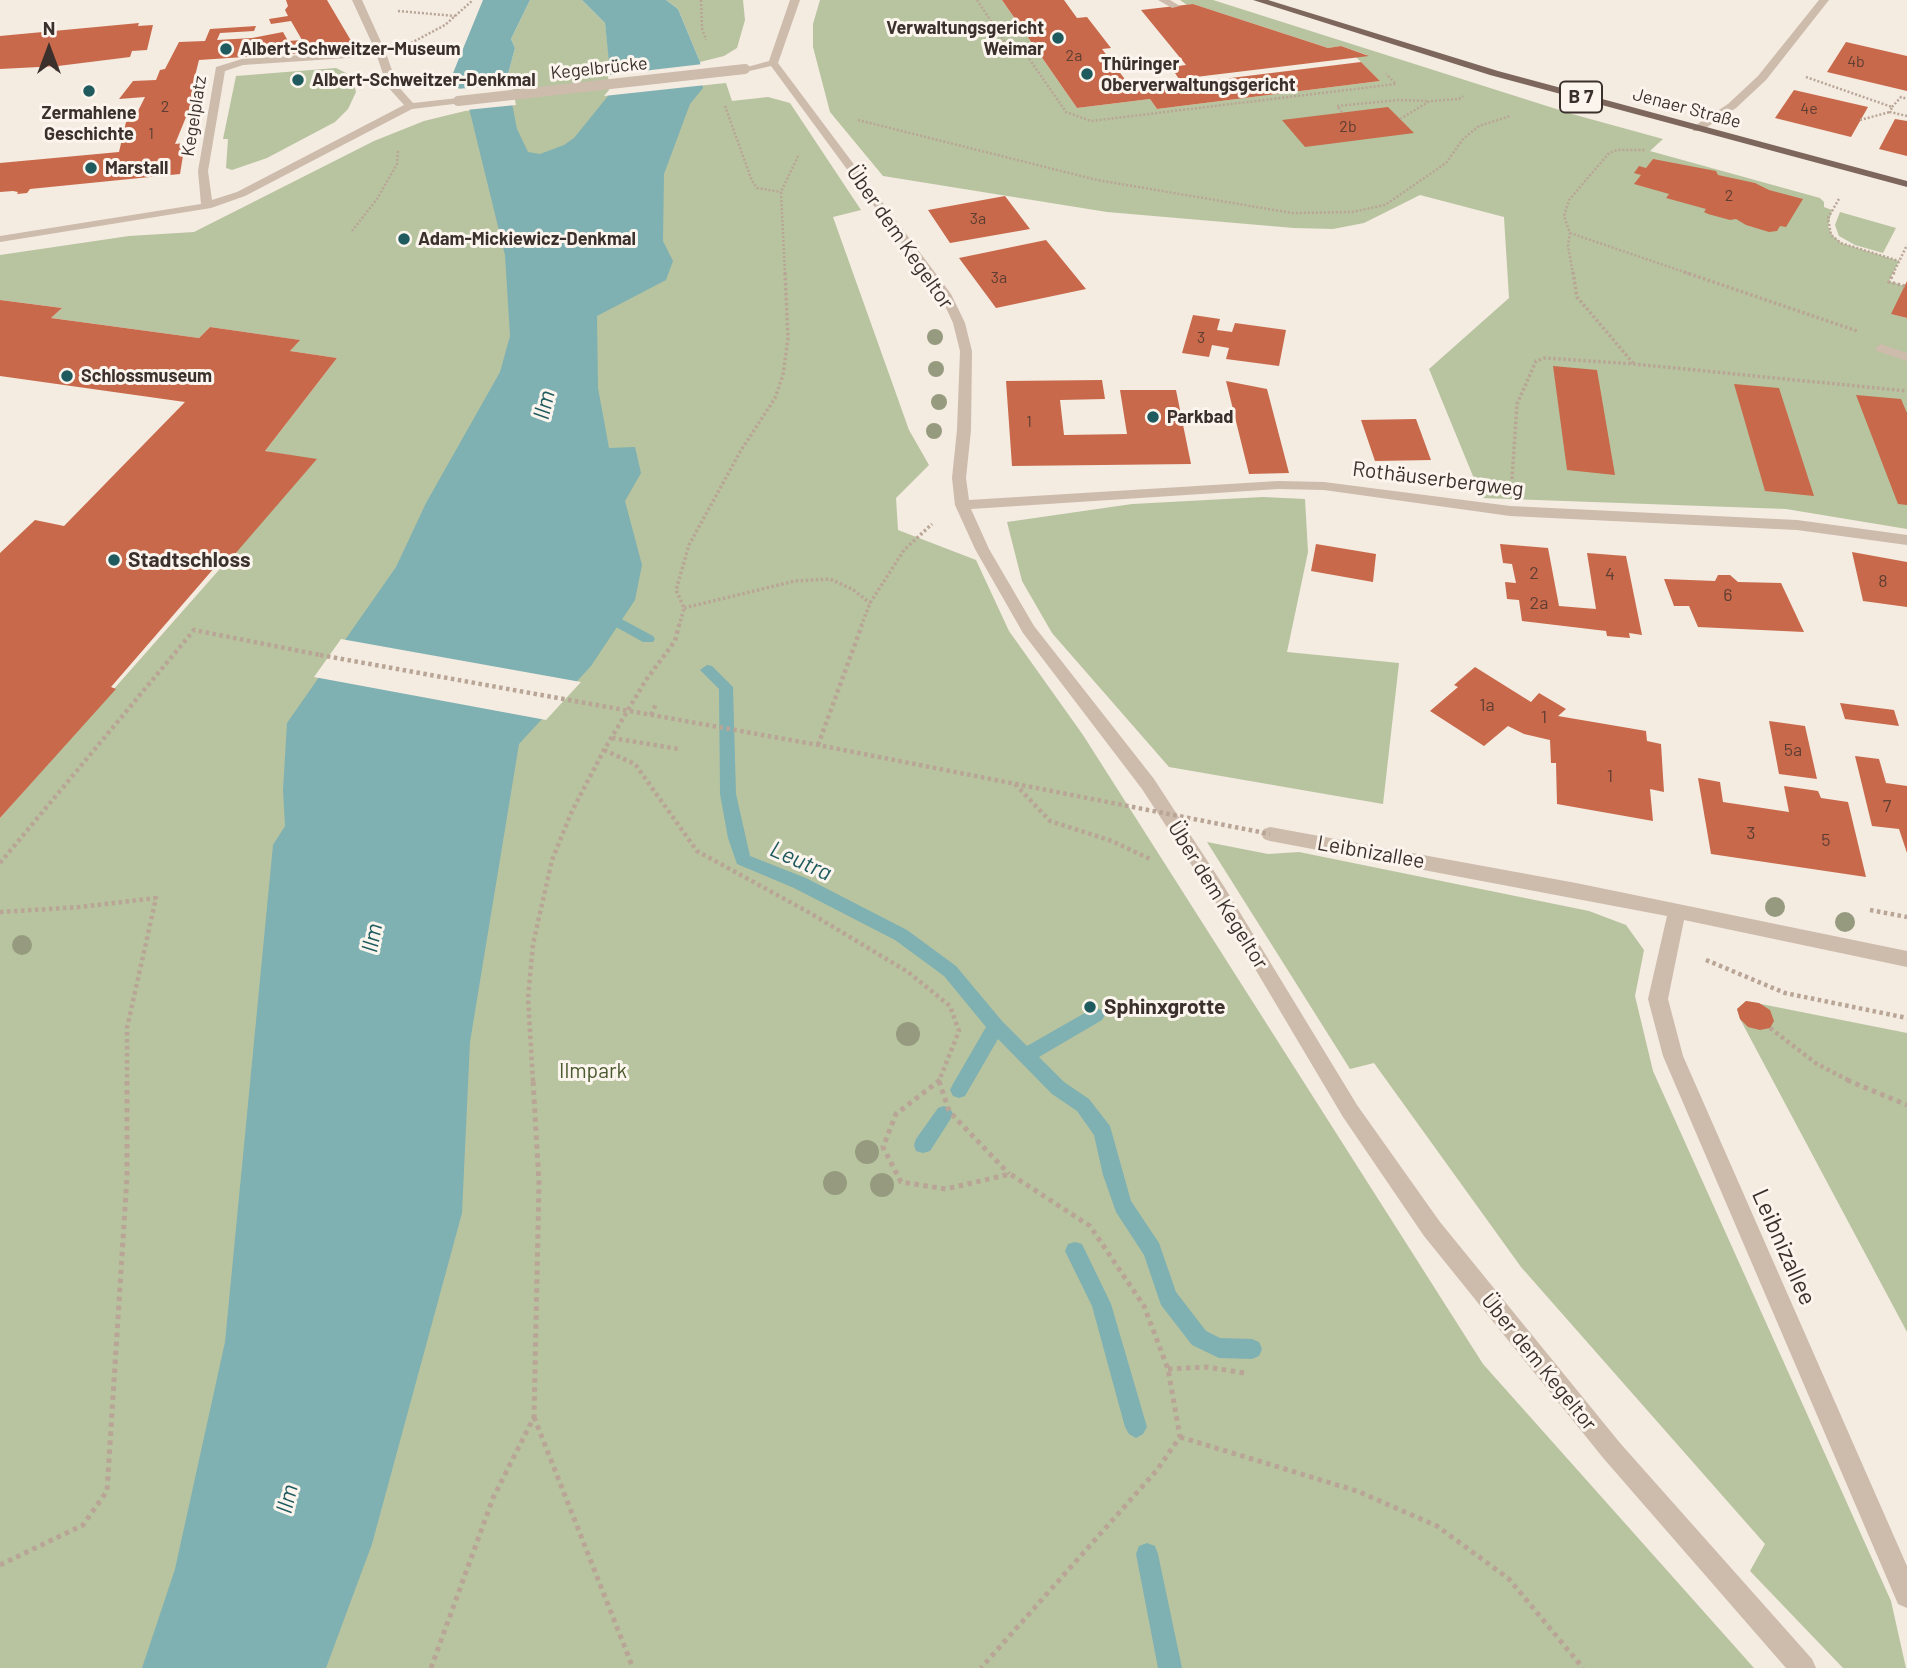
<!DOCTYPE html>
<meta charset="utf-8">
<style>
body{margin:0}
#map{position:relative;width:1907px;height:1668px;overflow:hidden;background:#f4ebe1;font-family:Barlow,sans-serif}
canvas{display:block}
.north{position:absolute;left:14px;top:14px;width:70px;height:70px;-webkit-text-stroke:5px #fbf5ee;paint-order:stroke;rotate:0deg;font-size:19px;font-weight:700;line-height:28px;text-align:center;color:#3b302b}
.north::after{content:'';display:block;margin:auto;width:24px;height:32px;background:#3b302b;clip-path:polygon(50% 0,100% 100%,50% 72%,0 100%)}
</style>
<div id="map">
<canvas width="1907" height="1668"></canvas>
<div class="north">N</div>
</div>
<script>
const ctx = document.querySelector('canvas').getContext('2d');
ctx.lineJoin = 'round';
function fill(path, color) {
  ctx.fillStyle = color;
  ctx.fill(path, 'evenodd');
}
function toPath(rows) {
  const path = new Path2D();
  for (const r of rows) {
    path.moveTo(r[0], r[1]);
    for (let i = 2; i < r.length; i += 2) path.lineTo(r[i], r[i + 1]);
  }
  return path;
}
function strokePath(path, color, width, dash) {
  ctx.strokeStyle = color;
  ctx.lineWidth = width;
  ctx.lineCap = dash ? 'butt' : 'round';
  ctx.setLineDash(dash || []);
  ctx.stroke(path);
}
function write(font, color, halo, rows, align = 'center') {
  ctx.font = font + ' Barlow,sans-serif';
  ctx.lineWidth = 6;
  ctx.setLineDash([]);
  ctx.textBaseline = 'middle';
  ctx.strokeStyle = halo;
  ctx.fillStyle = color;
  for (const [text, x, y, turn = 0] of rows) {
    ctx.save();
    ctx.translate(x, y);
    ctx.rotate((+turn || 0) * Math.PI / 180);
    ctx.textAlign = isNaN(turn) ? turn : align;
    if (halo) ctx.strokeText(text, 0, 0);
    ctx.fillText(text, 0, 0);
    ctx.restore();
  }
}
fill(toPath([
 [530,0,582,0,605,23,611,72,610,95,726,83,732,101,768,97,790,103,861,210,833,217,909,430,929,465,896,498,898,530,976,560,1009,631,1083,735,1483,1364,1754,1668,0,1668,0,818,316,460,265,451,337,358,290,351,299,340,210,327,199,338,51,318,62,308,0,300,0,255,129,236,194,232,374,141,424,121,465,111,512,106,507,78,515,48,511,39],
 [666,0,743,0,745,20,737,48,724,56,700,62,678,9],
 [820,0,1002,0,1077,108,1150,99,1157,109,1380,81,1356,57,1367,55,1341,46,1328,48,1193,4,1187,5,1180,0,1213,0,1572,114,1663,139,1650,151,1820,198,1824,202,1824,207,1832,210,1828,226,1832,235,1841,243,1899,261,1889,281,1905,286,1892,314,1907,318,1907,529,1786,509,1482,498,1429,369,1509,298,1504,217,1420,195,1364,223,1333,229,1294,228,1107,212,883,176,830,112,813,47,813,24],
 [336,68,352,76,356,92,348,109,335,122,267,158,232,170,226,168,228,139,223,139,236,76],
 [1840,212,1896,228,1883,253,1855,245,1839,236,1835,225],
 [1263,497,1305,499,1308,552,1287,652,1399,663,1383,804,1169,767,1052,633,1022,581,1007,522,1132,504],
 [1207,842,1268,854,1299,852,1589,911,1626,925,1644,950,1635,996,1653,1071,1891,1601,1906,1668,1843,1668,1750,1571,1765,1544,1521,1267,1374,1063,1350,1069],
 [1746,1001,1907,1033,1907,1332,1740,1019,1737,1009]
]), '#b8c4a0');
fill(toPath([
 [483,0,530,0,511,39,515,48,507,78,517,129,528,152,540,154,564,145,574,138,612,91,605,23,582,0,666,0,678,9,700,62,703,88,690,104,664,174,663,241,673,261,666,280,597,316,598,388,609,448,635,447,641,473,625,501,642,565,635,600,591,666,519,744,470,1042,462,1213,372,1544,326,1668,142,1668,175,1569,225,1342,273,845,285,826,283,790,287,723,396,567,426,503,500,372,510,336,505,255,467,100,451,78]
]), '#7fb0b2');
fill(toPath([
 [703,64,706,85,604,96,609,90,608,75],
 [512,85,516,105,466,110,464,101,455,89],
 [341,639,581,682,546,720,314,677]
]), '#f4ebe1');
fill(toPath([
 [601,608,653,636,655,639,653,642,643,642,596,616,594,613,596,610,601,608],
 [707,665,712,666,733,687,736,794,750,856,806,878,907,930,956,966,1002,1021,1027,1046,1090,1010,1096,1008,1102,1010,1105,1015,1102,1020,1039,1057,1064,1082,1089,1099,1110,1126,1131,1201,1159,1243,1176,1292,1206,1331,1220,1338,1252,1339,1259,1342,1262,1349,1259,1356,1252,1359,1219,1358,1192,1345,1161,1305,1144,1255,1116,1212,1103,1175,1094,1135,1077,1111,1052,1094,998,1039,965,1096,959,1098,953,1096,950,1090,953,1084,986,1027,944,976,895,940,794,888,737,864,728,838,720,794,719,689,700,670,707,665],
 [944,1106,950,1108,953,1114,950,1120,930,1151,923,1153,916,1151,914,1145,916,1139,938,1108,944,1106],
 [1075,1242,1082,1244,1111,1304,1147,1427,1143,1434,1136,1438,1129,1434,1125,1427,1092,1306,1065,1251,1068,1244,1075,1242],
 [1147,1543,1155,1546,1158,1554,1182,1668,1158,1668,1136,1554,1139,1546,1147,1543]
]), '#7fb0b2');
fill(toPath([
 [286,0,327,0,350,39,353,39,349,50,199,60,193,84,193,100,175,144,185,143,180,174,30,189,27,193,17,194,18,192,13,191,0,192,0,163,119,152,126,122,133,121,145,97,119,99,133,81,156,80,160,70,165,69,179,42,205,41,210,29,256,26,254,31,220,33,217,40,252,38,283,32,288,41,302,40,291,21,271,24,269,19,288,16,285,10,288,6],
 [1002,0,1064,0,1077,18,1087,17,1111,48,1102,49,1133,90,1361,62,1380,81,1157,109,1150,99,1077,108],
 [1193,4,1328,48,1341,46,1369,56,1179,79,1171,67,1186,65,1141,10],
 [139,23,138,26,153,25,147,50,132,51,130,57,58,66,0,69,0,36],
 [1846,42,1907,56,1907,91,1827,72],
 [1794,90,1868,107,1851,137,1775,118],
 [1388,107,1414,133,1305,147,1282,120],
 [1895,119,1907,121,1907,156,1879,149],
 [1653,159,1716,171,1718,175,1755,183,1769,190,1803,199,1786,227,1780,226,1777,231,1769,232,1746,225,1736,219,1730,220,1708,214,1704,212,1706,209,1666,198,1669,194,1634,184,1641,175,1634,173,1639,166,1646,168],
 [1005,196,1030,229,950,243,928,210],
 [1046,240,1086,289,996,308,959,258],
 [1907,281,1907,318,1891,314],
 [0,300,62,308,51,318,199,338,210,327,300,340,290,351,337,358,265,451,317,459,222,569,215,567,111,687,116,689,0,818,0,553,35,520,64,526,185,402,0,376],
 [1193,315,1220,319,1217,330,1232,332,1235,323,1286,330,1279,366,1226,359,1229,348,1212,345,1209,357,1182,353],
 [1553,366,1597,370,1615,475,1567,470],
 [1102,380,1105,399,1060,400,1064,435,1127,434,1120,390,1176,390,1191,464,1012,466,1006,381],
 [1226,381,1267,389,1289,473,1249,474],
 [1734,384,1779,388,1814,496,1765,491],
 [1856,395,1901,399,1907,413,1907,505,1898,504],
 [1416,419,1431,460,1375,461,1361,420],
 [1316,544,1376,554,1373,582,1311,571],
 [1500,544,1548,548,1559,606,1596,609,1587,553,1626,556,1642,635,1629,633,1630,638,1607,636,1606,631,1522,621,1519,600,1507,599,1505,582,1516,583,1512,564,1503,563],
 [1852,552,1907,562,1907,607,1863,601],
 [1718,575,1730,575,1738,582,1781,583,1804,632,1698,627,1689,606,1674,606,1664,579,1715,581],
 [1475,667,1531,702,1539,693,1566,709,1558,716,1646,731,1647,741,1661,744,1664,792,1650,789,1653,821,1557,804,1556,763,1551,763,1550,740,1524,734,1508,726,1484,746,1430,711,1458,687,1454,685],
 [1840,703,1894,710,1899,726,1845,719],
 [1769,721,1805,726,1817,779,1779,774],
 [1855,756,1879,759,1886,783,1907,786,1907,853,1899,829,1872,826],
 [1698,778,1720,782,1723,802,1789,812,1784,786,1818,791,1821,798,1848,802,1866,877,1711,854],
 [1746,1001,1759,1003,1770,1010,1774,1021,1770,1028,1760,1030,1748,1027,1740,1019,1737,1009]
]), '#c8694b');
strokePath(toPath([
 [701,0,702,28,706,40],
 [977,0,1009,48,1021,47,1066,112,1091,121,1396,84,1386,74],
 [398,11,455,16],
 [411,43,445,25,473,0],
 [56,71,58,66],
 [1806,77,1892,107,1890,112,1907,116],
 [725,106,752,181,757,188,781,192],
 [1892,107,1901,97,1907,99],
 [1342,112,1337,106,1399,100,1429,101],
 [1400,119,1430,101,1459,99,1463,96],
 [858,120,1097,180,1292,213,1352,212,1385,205,1446,163,1463,139,1479,126,1510,116],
 [1860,120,1890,112],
 [1839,199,1828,218,1831,235,1841,243,1899,261],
 [352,231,377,199,397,164,398,150],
 [1570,233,1690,274],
 [785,274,781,192,799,154],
 [1573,274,1568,246,1570,233,1564,216,1569,200,1609,153,1618,150,1646,150],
 [1893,274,1907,245]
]), '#b9a596', 2.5, [2, 2]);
strokePath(toPath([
 [1573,272,1577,297,1633,363],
 [1684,272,1857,331],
 [1894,272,1889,282,1905,286],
 [1512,479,1517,404,1536,361,1545,358,1634,364,1907,391],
 [684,608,795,581,830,579,852,589,870,603],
 [679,626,684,608,676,590,689,545,740,452,775,398,783,375,788,338,785,272],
 [861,626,870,603,904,550,932,524]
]), '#b9a596', 3.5, [2.5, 2.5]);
strokePath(toPath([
 [651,715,656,704],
 [612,738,679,749],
 [818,745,862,625],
 [604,750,635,764,697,851,810,913,908,972,950,1006,959,1031,939,1081],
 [1015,784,1050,821,1112,841,1152,860],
 [0,863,194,630,320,655],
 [1870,910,1907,917],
 [0,912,80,907,156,898,127,1028,127,1081],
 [1706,960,1785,993,1907,1018],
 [1770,1028,1817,1064,1850,1081],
 [533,1081,528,998,533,944,552,860,572,811,604,750,646,680,675,641,679,625]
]), '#b9a596', 4.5, [3.5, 3.5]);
strokePath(toPath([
 [940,1080,896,1114,883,1147,901,1182,946,1189,1010,1174,1090,1226,1144,1306,1168,1369,1180,1437,1157,1470,981,1668],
 [1847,1080,1907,1105],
 [939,1081,949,1111,1009,1174],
 [1168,1369,1207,1367,1244,1373],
 [534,1417,633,1668],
 [1180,1437,1357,1491,1437,1526,1509,1579,1583,1668],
 [0,1565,83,1525,107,1491,127,1177,127,1080],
 [431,1668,493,1498,534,1417,539,1183,533,1080]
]), '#b9a596', 5, [4.5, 4.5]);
fill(toPath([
 [1158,0,1170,0,1180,6,1172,8,1158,0],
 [1881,344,1907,353,1907,361,1877,351,1875,348,1881,344]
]), '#cdbbac');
fill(toPath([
 [352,0,362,0,386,53,397,85,413,103,458,98,463,101,462,103,412,109,245,196,211,208,0,242,0,236,201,204,198,171,216,67,242,59,375,50,352,0],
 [377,56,387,86,404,105,237,192,212,200,208,171,225,71,243,65,377,56],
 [790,0,800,0,778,63,951,294,965,323,972,351,971,430,966,478,969,500,1278,481,1324,482,1510,506,1797,520,1907,535,1907,545,1797,530,1510,516,1324,490,1278,489,971,509,989,549,1034,626,1154,779,1225,888,1357,1105,1440,1222,1620,1443,1812,1659,1816,1668,1786,1668,1604,1459,1424,1236,1343,1117,1213,898,1142,789,1023,633,975,549,955,505,952,478,957,430,960,351,953,323,941,297,771,66,745,72,740,69,769,61,790,0],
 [1819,0,1829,0,1766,80,1736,108,1701,131,1693,131,1693,127,1728,104,1758,76,1819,0],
 [1270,827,1576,883,1907,951,1907,967,1684,920,1668,999,1683,1056,1907,1566,1907,1608,1898,1604,1663,1056,1648,999,1667,916,1270,841,1264,839,1261,834,1264,829,1270,827]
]), '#cdbbac');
fill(toPath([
 [1253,0,1268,0,1498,71,1907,181,1907,187,1490,75,1253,0]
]), '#7d675c');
strokePath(toPath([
 [320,655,818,745,1270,834]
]), '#b9a596', 4.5, [3.5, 3.5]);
strokePath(toPath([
 [458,101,745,69]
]), '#cdbbac', 10);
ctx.fillStyle = '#969b7f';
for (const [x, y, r] of [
 [935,337,8],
 [936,369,8],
 [939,402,8],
 [934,431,8],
 [1775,907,10],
 [1845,922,10],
 [22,945,10],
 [908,1034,12],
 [867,1152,12],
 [835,1183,12],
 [882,1185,12]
]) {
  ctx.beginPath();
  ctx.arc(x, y, r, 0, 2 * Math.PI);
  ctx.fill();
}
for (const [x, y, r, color] of [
 [1058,38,7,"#1f5a5e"],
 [226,49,7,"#1f5a5e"],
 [1087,74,7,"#1f5a5e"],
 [298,80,7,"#1f5a5e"],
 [89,91,7,"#1f5a5e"],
 [91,168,7,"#1f5a5e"],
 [404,239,7,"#1f5a5e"],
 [67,376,7,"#1f5a5e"],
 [1153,417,7,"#1f5a5e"],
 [114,560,7,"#1f5a5e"],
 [1090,1007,7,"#1f5a5e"]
]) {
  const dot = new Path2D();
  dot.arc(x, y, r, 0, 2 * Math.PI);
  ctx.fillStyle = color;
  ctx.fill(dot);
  strokePath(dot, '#fbf5ee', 2.5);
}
write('16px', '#5e3e33', null, [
 ["2a",1074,56],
 ["4b",1856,62],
 ["2",165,107],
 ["4e",1809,109],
 ["2b",1348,127],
 ["1",151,134],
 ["2",1729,196],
 ["3a",978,219],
 ["3a",999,278],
 ["3",1201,338],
 ["1",1029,422]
]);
write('bold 18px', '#3b302b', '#fbf5ee', [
 ["Verwaltungsgericht",1044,28,"right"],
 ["Weimar",1044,49,"right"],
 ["Albert-Schweitzer-Museum",240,49],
 ["Thüringer",1101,64],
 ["Oberverwaltungsgericht",1101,85],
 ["Albert-Schweitzer-Denkmal",312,80],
 ["Zermahlene",89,113,"center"],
 ["Geschichte",89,134,"center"],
 ["Marstall",105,168],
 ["Adam-Mickiewicz-Denkmal",418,239],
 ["Schlossmuseum",81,376],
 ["Parkbad",1167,417]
], 'left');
write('18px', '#3b302b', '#fbf5ee', [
 ["Kegelbrücke",599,68,-6],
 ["Jenaer Straße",1687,108,15],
 ["Kegelplatz",194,116,-81]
]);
write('18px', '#5e3e33', null, [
 ["2",1534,573],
 ["4",1610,574],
 ["8",1883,581],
 ["6",1728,595],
 ["2a",1539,603],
 ["1a",1487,705],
 ["1",1544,717],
 ["5a",1793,750],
 ["1",1610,776],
 ["7",1887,806],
 ["3",1751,833],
 ["5",1826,840]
]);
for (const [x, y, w] of [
 [1581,97,42]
]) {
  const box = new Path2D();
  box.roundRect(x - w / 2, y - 15.5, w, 31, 5);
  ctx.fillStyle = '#fbf5ee';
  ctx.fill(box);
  strokePath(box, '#3b302b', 2);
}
write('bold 19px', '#3b302b', null, [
 ["B 7",1581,97]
]);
write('21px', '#3b302b', '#fbf5ee', [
 ["Über dem Kegeltor",900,237,55],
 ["Rothäuserbergweg",1438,479,7],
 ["Leibnizallee",1371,852,10],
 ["Über dem Kegeltor",1218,895,58],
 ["Über dem Kegeltor",1539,1362,51]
]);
write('bold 21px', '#3b302b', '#fbf5ee', [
 ["Stadtschloss",128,560],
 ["Sphinxgrotte",1104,1007]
], 'left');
write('21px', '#4a5a2e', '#fbf5ee', [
 ["Ilmpark",593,1071]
]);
write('italic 23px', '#1f5a5e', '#fbf5ee', [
 ["Ilm",544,405,-77],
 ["Leutra",801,861,24],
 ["Ilm",372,938,-79],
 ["Ilm",287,1499,-76]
]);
write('24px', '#3b302b', '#fbf5ee', [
 ["Leibnizallee",1784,1247,66]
]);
</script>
